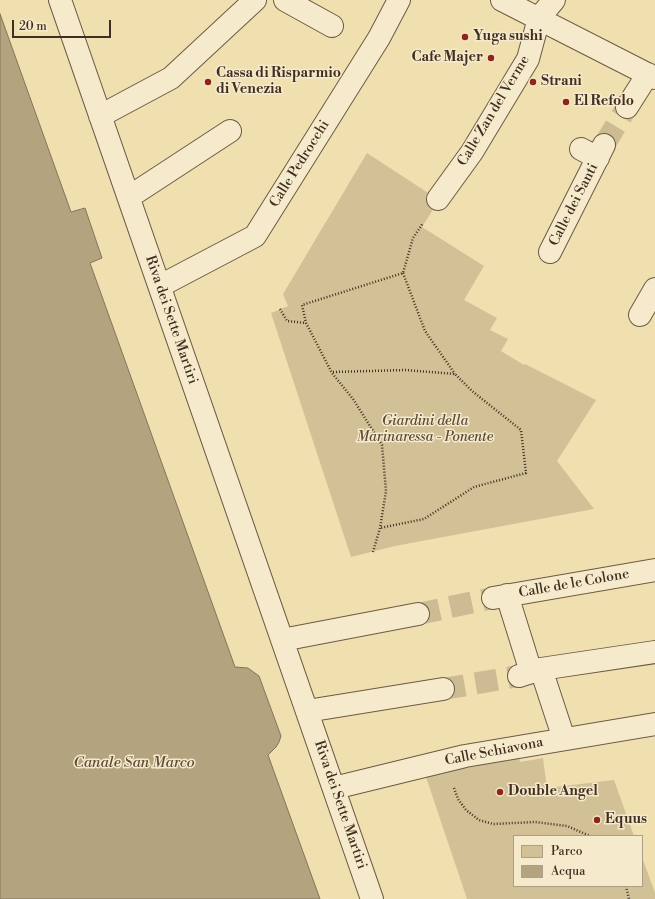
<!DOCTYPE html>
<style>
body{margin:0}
#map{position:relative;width:655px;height:899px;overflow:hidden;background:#f0dfaf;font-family:"Libre Bodoni",serif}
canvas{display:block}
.legend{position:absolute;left:513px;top:835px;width:130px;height:52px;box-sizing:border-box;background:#f5eacb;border:1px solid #ad9f87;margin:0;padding:5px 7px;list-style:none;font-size:12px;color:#412e22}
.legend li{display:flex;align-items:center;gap:8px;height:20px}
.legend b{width:20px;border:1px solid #ad9f87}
.scale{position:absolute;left:12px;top:20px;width:99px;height:18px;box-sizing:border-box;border:2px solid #412e22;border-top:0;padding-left:5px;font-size:12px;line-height:14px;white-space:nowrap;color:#412e22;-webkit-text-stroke:3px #f5eacb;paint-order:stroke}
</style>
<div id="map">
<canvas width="655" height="899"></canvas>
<ul class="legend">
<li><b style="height:11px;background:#d2c197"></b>Parco</li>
<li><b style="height:11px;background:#b4a37f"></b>Acqua</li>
</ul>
<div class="scale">20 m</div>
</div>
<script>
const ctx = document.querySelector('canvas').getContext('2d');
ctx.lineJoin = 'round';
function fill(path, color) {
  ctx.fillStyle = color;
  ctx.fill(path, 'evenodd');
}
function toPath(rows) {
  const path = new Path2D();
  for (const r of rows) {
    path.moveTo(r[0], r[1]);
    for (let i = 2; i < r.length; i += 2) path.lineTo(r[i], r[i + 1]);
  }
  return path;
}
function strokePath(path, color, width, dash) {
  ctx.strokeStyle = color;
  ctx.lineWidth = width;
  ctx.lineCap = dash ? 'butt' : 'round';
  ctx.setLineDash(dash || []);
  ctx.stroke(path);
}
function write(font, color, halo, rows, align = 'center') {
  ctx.font = font + ' "Libre Bodoni",serif';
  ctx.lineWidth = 3;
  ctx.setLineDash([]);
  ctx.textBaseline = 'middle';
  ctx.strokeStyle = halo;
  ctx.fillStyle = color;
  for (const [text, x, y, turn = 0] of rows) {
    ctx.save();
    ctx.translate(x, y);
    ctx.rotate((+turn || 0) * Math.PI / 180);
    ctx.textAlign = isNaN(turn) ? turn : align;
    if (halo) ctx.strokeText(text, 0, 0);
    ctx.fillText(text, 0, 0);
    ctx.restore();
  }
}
fill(toPath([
 [367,153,439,200,422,227,484,266,464,300,497,318,490,330,508,339,501,351,524,365,525,364,596,400,557,461,594,509,395,546,351,557,271,313,288,306,283,294],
 [519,753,520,762,543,758,547,788,614,780,634,836,514,836,514,886,642,886,642,857,655,893,655,899,467,899,426,777]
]), '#d2c197');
const water = toPath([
 [0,14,71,212,85,208,102,258,90,263,235,667,248,668,259,676,281,736,279,742,276,747,268,755,320,899,0,899,0,14]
]);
fill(water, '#b4a37f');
strokePath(water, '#86745a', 1);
strokePath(toPath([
 [604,145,627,107],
 [418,614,493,598],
 [443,689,519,676]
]), '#cdbc93', 22, [22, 11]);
const pedestrian = toPath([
 [60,0,372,899],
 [285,0,332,26],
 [502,0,655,78],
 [627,107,648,74],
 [100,116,171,78,255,0],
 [581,149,598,158],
 [129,197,230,131],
 [438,199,472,152,528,59,539,18,554,0],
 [550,252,604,145],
 [160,286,255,236,379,38,399,0],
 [640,315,655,289],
 [507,595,531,672],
 [493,598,655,570],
 [282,640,418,614],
 [541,669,564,739],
 [519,676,541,669,655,652],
 [307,711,443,689],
 [334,788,465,756,655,724]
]);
strokePath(pedestrian, '#6d5a45', 24);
strokePath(toPath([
 [403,273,425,331,455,374],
 [280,309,287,321,306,323],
 [333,372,406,370,455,374,472,391,521,430,526,473,474,487,424,519,380,528],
 [373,552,380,528,386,491,382,445,353,399,332,373,306,323,302,305,403,273,413,238,423,223],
 [454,788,458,799,466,810,479,820,493,824,535,822,567,826,590,836],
 [626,886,629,899]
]), '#412e22', 2.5, [1, 2]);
strokePath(pedestrian, '#f5eacb', 22);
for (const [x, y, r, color] of [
 [465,37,4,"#8f2418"],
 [491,58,4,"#8f2418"],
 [208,82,4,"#8f2418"],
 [533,82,4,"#8f2418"],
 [566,102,4,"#8f2418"],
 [500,792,4,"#8f2418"],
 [597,820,4,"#8f2418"]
]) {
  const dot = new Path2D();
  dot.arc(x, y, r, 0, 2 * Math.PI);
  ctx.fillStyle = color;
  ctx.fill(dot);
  strokePath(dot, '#f5eacb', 1.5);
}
write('bold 14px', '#412e22', '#f5eacb', [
 ["Yuga sushi",473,37],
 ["Cafe Majer",483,58,"right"],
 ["Cassa di Risparmio",216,74],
 ["di Venezia",216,90],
 ["Strani",541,82],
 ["El Refolo",574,102],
 ["Double Angel",508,792],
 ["Equus",605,820]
], 'left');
write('14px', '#412e22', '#f5eacb', [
 ["Calle Zan del Verme",494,111,-59],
 ["Calle Pedrocchi",300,164,-58],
 ["Calle dei Santi",574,205,-63],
 ["Riva dei Sette Martiri",171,320,71],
 ["Calle de le Colone",574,584,-10],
 ["Calle Schiavona",494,752,-11],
 ["Riva dei Sette Martiri",340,805,71]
]);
write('italic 14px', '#5e4b39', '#f5eacb', [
 ["Giardini della",425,422],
 ["Marinaressa - Ponente",425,438]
]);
write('italic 15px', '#5e4b39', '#f5eacb', [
 ["Canale San Marco",134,763]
]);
</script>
